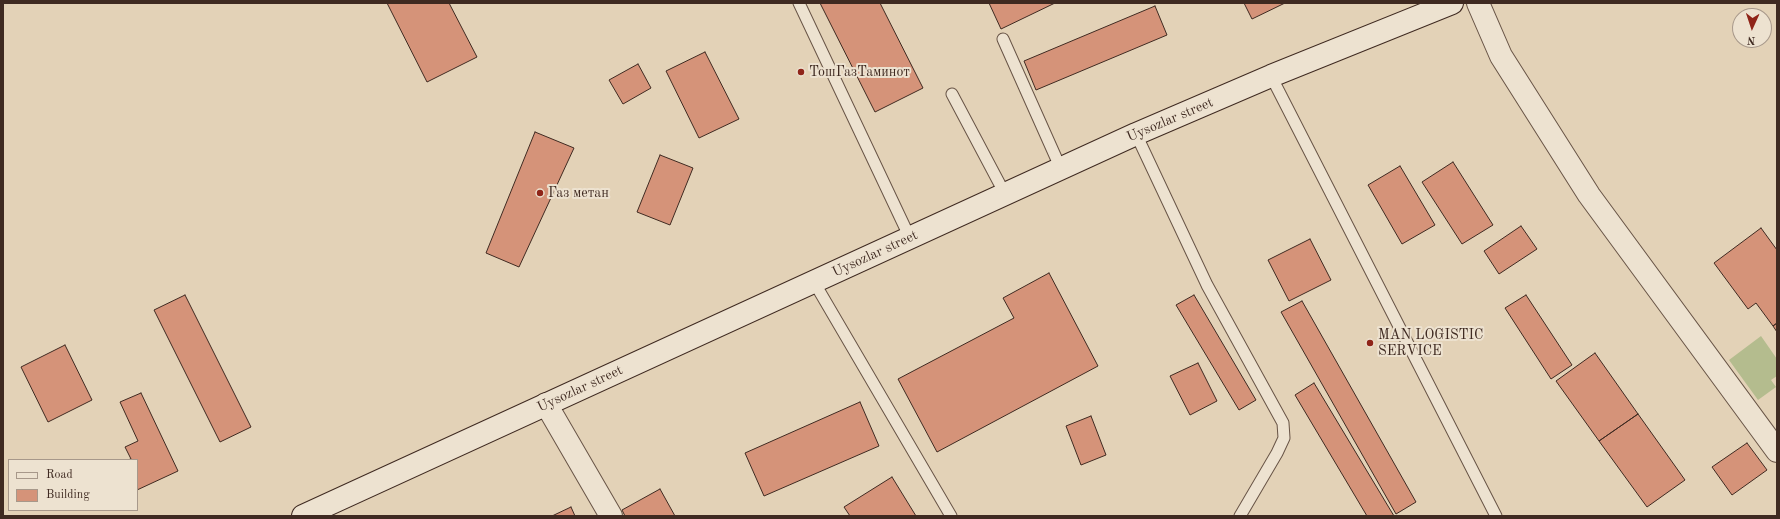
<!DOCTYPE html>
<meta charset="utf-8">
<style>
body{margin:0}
#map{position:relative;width:1780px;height:519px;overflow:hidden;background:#e3d2b7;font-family:"Old Standard TT",serif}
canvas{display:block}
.frame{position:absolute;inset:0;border:4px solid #3f2a21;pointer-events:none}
.legend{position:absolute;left:8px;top:459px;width:130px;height:52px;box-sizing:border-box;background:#ede2d0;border:1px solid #a7988a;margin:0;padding:5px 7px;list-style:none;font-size:12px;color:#3f2a21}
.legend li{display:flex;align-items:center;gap:8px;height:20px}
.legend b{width:20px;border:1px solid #a7988a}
.north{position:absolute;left:1732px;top:8px;width:40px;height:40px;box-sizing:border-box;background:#ede2d0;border:1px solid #a7988a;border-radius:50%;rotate:183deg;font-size:11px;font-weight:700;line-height:16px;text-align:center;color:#3f2a21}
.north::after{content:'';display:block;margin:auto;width:14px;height:18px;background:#8f2418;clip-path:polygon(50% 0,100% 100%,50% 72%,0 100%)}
</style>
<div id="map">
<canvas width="1780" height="519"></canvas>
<div class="frame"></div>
<ul class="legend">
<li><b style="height:5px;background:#ede2d0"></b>Road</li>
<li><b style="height:11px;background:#d59379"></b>Building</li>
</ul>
<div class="north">N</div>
</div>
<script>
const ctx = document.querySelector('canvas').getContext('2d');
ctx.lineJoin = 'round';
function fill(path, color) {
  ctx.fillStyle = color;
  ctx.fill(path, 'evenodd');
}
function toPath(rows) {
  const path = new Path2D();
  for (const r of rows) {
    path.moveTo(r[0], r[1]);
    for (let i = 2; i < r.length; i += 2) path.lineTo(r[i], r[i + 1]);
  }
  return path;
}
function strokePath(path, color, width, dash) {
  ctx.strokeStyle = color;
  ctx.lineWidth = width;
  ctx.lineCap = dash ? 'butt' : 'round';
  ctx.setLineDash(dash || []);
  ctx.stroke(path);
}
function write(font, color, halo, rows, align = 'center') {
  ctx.font = font + ' "Old Standard TT",serif';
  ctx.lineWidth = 4;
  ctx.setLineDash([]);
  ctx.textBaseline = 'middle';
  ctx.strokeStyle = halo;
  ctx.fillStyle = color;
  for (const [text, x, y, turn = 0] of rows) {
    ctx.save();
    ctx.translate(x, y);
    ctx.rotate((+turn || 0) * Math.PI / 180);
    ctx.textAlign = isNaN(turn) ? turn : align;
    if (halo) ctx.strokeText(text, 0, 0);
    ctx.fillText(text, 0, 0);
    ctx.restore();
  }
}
fill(toPath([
 [1761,336,1777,359,1777,376,1771,380,1776,387,1758,400,1729,360]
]), '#b4bc8e');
const building = toPath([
 [387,3,449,3,477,57,427,82,387,3],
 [820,3,880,3,923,88,875,112,820,3],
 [989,3,1055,3,1001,29,989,3],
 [1244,3,1285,3,1252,19,1244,3],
 [1155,6,1167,35,1036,90,1024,61,1155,6],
 [705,52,739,119,699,138,666,71,705,52],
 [638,64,651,88,623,104,609,80,638,64],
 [535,132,574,148,519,267,486,253,535,132],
 [660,155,693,168,670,225,637,212,660,155],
 [1453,162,1493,225,1462,244,1422,182,1453,162],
 [1400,166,1435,225,1402,244,1368,185,1400,166],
 [1521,226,1537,249,1499,274,1484,251,1521,226],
 [1761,228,1777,250,1777,323,1773,326,1756,303,1748,309,1714,263,1761,228],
 [1310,239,1331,280,1289,301,1268,260,1310,239],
 [1049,273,1098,366,937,452,898,379,1014,318,1003,298,1049,273],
 [185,295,251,427,220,442,154,310,185,295],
 [1194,295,1256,400,1239,410,1176,305,1194,295],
 [1526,295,1572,365,1551,379,1505,308,1526,295],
 [1302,301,1416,502,1396,514,1281,312,1302,301],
 [1777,323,1777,332,1773,326,1777,323],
 [65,345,92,400,48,422,21,367,65,345],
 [1595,353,1638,414,1599,441,1556,381,1595,353],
 [1198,363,1217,401,1190,415,1170,376,1198,363],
 [1314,383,1394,516,1367,516,1295,395,1314,383],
 [141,393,178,471,137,490,137,460,127,460,131,459,125,447,138,441,120,402,141,393],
 [860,402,879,446,764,496,745,453,860,402],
 [1638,414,1685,480,1647,507,1599,441,1638,414],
 [1091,416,1106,455,1081,465,1066,426,1091,416],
 [1747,443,1767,470,1732,495,1712,467,1747,443],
 [892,477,916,516,850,516,844,507,892,477],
 [660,489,675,516,625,516,622,510,660,489],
 [571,507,575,516,552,516,571,507]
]);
fill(building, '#d59379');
strokePath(building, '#3f2a21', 1);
const service = toPath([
 [799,3,910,238],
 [1003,39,1061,169],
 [1271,76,1496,516],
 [952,94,1005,194],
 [1136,134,1207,285,1283,423,1284,438,1277,453,1240,516],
 [814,282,951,516]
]);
const minor = toPath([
 [1478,3,1501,56,1589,195,1777,451],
 [546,404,611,516]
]);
const secondary = toPath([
 [303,516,1136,134,1271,76,1452,3]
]);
strokePath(service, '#685446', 13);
strokePath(minor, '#685446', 24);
strokePath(secondary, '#3f2a21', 24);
strokePath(service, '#ede2d0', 11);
strokePath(minor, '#ede2d0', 22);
strokePath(secondary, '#ede2d0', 22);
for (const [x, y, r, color] of [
 [801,72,4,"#8f2418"],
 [540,193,4,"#8f2418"],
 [1370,343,4,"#8f2418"]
]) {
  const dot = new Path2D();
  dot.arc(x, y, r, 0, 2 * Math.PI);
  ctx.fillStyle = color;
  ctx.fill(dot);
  strokePath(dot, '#ede2d0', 1.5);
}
write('14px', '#3f2a21', '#ede2d0', [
 ["ТошГазТаминот",809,72],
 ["Газ метан",548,193],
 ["MAN LOGISTIC",1378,335],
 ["SERVICE",1378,351]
], 'left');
write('14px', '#3f2a21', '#ede2d0', [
 ["Uysozlar street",1170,120,-23],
 ["Uysozlar street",875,254,-25],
 ["Uysozlar street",580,389,-25]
]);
</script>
